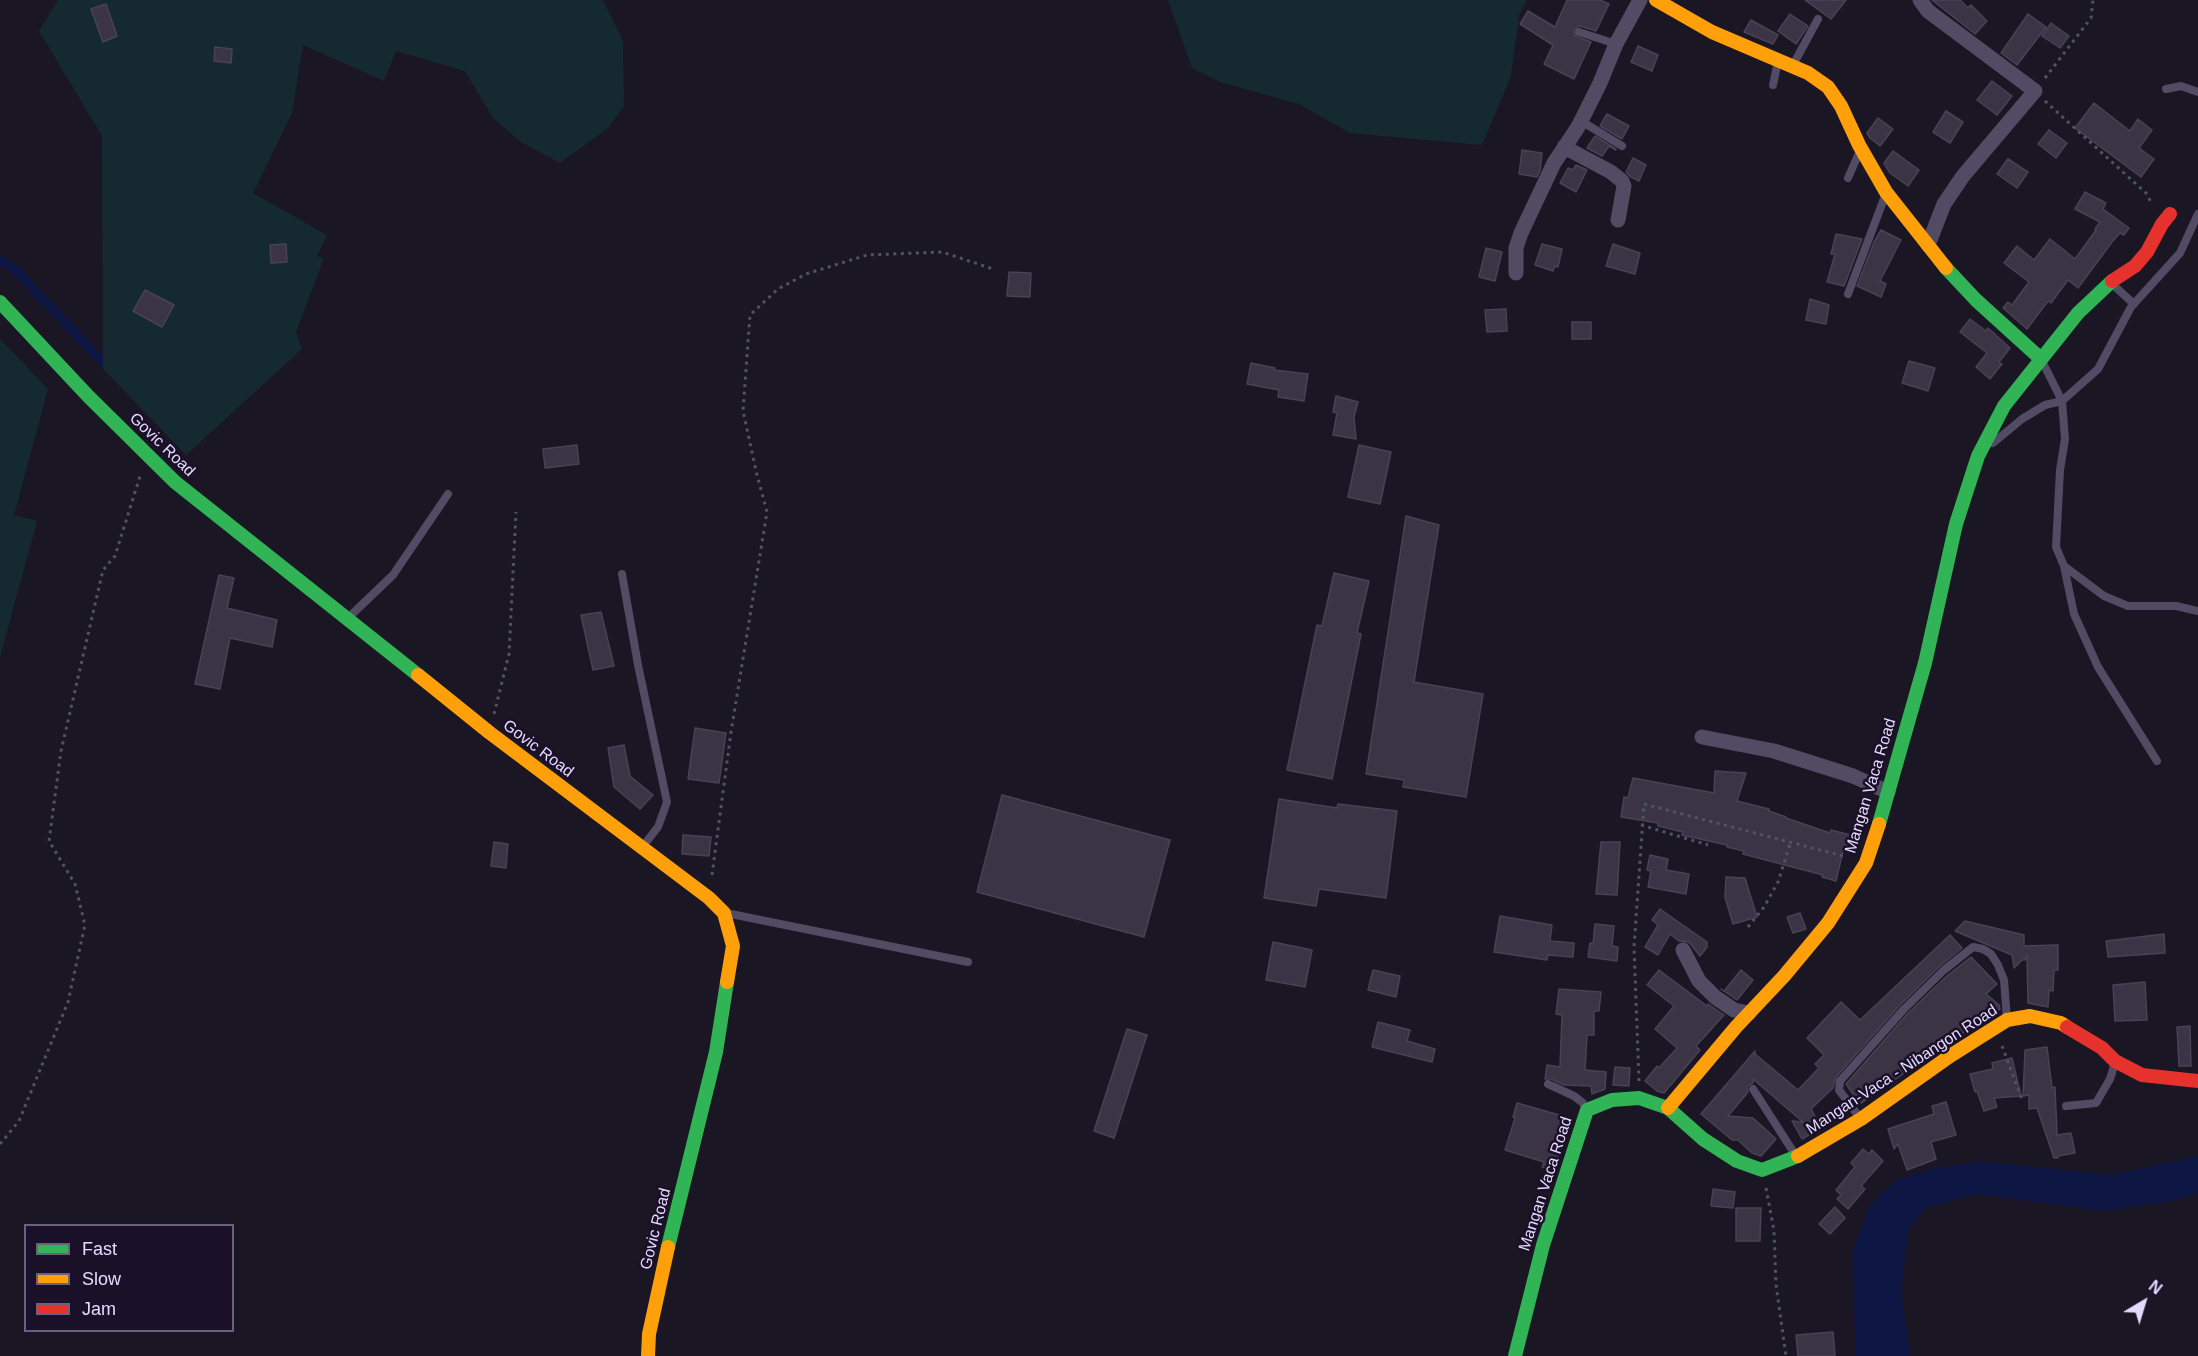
<!DOCTYPE html>
<style>
body{margin:0}
#map{position:relative;width:2198px;height:1356px;overflow:hidden;background:#1b1623;font-family:Helvetica,sans-serif}
canvas{display:block}
.legend{position:absolute;left:24px;top:1224px;width:210px;height:108px;box-sizing:border-box;background:#1a1128;border:2px solid #6b617e;margin:0;padding:8px 10px;list-style:none;font-size:18px;color:#e5dafe}
.legend li{display:flex;align-items:center;gap:12px;height:30px}
.legend b{width:30px;border:2px solid #6b617e}
.north{position:absolute;left:2114px;top:1272px;width:60px;height:60px;-webkit-text-stroke:4px #1a1128;paint-order:stroke;rotate:38deg;font-size:16px;font-weight:700;line-height:24px;text-align:center;color:#e5dafe}
.north::after{content:'';display:block;margin:auto;width:21px;height:27px;background:#e5dafe;clip-path:polygon(50% 0,100% 100%,50% 72%,0 100%)}
</style>
<div id="map">
<canvas width="2198" height="1356"></canvas>
<ul class="legend">
<li><b style="height:8px;background:#30b455"></b>Fast</li>
<li><b style="height:8px;background:#ff9f0a"></b>Slow</li>
<li><b style="height:8px;background:#e5322d"></b>Jam</li>
</ul>
<div class="north">N</div>
</div>
<script>
const ctx = document.querySelector('canvas').getContext('2d');
ctx.lineJoin = 'round';
function fill(path, color) {
  ctx.fillStyle = color;
  ctx.fill(path, 'evenodd');
}
function toPath(rows) {
  const path = new Path2D();
  for (const r of rows) {
    path.moveTo(r[0], r[1]);
    for (let i = 2; i < r.length; i += 2) path.lineTo(r[i], r[i + 1]);
  }
  return path;
}
function strokePath(path, color, width, dash) {
  ctx.strokeStyle = color;
  ctx.lineWidth = width;
  ctx.lineCap = dash ? 'butt' : 'round';
  ctx.setLineDash(dash || []);
  ctx.stroke(path);
}
function write(font, color, halo, rows, align = 'center') {
  ctx.font = font + ' Helvetica,sans-serif';
  ctx.lineWidth = 5;
  ctx.setLineDash([]);
  ctx.textBaseline = 'middle';
  ctx.strokeStyle = halo;
  ctx.fillStyle = color;
  for (const [text, x, y, turn = 0] of rows) {
    ctx.save();
    ctx.translate(x, y);
    ctx.rotate((+turn || 0) * Math.PI / 180);
    ctx.textAlign = isNaN(turn) ? turn : align;
    if (halo) ctx.strokeText(text, 0, 0);
    ctx.fillText(text, 0, 0);
    ctx.restore();
  }
}
fill(toPath([
 [58,0,603,0,623,41,624,106,608,128,560,163,521,142,493,118,465,71,396,51,384,81,303,45,292,113,253,193,327,235,317,256,324,258,296,332,302,349,186,455,103,369,102,136,39,31],
 [1168,0,1527,0,1519,16,1511,76,1482,145,1350,133,1299,104,1220,82,1192,68],
 [0,339,48,389,14,515,37,521,0,657]
]), '#152a30');
fill(toPath([
 [0,254,19,267,103,356,103,369,13,274,0,266],
 [2198,1156,2198,1193,2173,1201,2103,1211,1977,1194,1925,1208,1908,1231,1901,1292,1910,1356,1856,1356,1852,1252,1870,1205,1896,1180,1927,1170,1981,1161,2111,1175]
]), '#0e1643');
const building = toPath([
 [1567,0,1600,0,1609,4,1596,31,1580,26,1574,30,1575,36,1591,42,1574,79,1544,64,1553,45,1520,24,1528,11,1555,27,1567,0],
 [1805,0,1846,0,1831,19,1805,0],
 [1932,0,1960,0,1968,8,1971,5,1987,21,1975,34,1932,0],
 [106,4,117,36,103,42,91,9,106,4],
 [1790,14,1808,26,1796,44,1778,31,1790,14],
 [2028,14,2046,27,2017,65,2001,53,2028,14],
 [1751,20,1778,35,1773,44,1744,32,1751,20],
 [2051,23,2069,36,2060,48,2042,36,2051,23],
 [1638,46,1658,55,1652,71,1631,62,1638,46],
 [215,47,232,49,231,63,214,61,215,47],
 [1992,81,2012,96,1997,115,1977,100,1992,81],
 [2094,103,2130,131,2138,119,2152,130,2139,148,2154,159,2141,177,2075,128,2094,103],
 [1946,111,1963,122,1950,143,1933,132,1946,111],
 [1607,114,1629,126,1622,139,1600,126,1607,114],
 [1878,118,1893,129,1880,146,1870,138,1867,133,1878,118],
 [2049,130,2067,143,2056,158,2038,144,2049,130],
 [1595,136,1616,149,1616,150,1609,146,1602,156,1587,148,1595,136],
 [1522,150,1542,153,1540,171,1537,177,1519,174,1522,150],
 [1893,151,1919,170,1908,186,1890,173,1884,163,1893,151],
 [1633,158,1646,165,1639,181,1631,177,1626,172,1633,158],
 [2008,159,2028,172,2017,188,1997,174,2008,159],
 [1576,165,1587,170,1576,192,1560,183,1568,168,1573,170,1576,165],
 [2085,192,2106,203,2103,209,2129,228,2124,235,2120,233,2112,242,2078,288,2068,280,2051,303,2048,301,2027,329,2003,308,2008,302,2012,305,2029,282,2004,263,2017,246,2034,260,2050,239,2075,259,2096,230,2095,229,2100,222,2075,209,2085,192],
 [1881,230,1901,240,1880,281,1886,284,1881,297,1857,286,1874,242,1881,230],
 [1836,234,1862,239,1844,286,1827,282,1835,254,1831,254,1836,234],
 [286,244,287,262,271,263,270,245,286,244],
 [1542,244,1562,249,1558,267,1555,266,1553,271,1535,265,1542,244],
 [1613,244,1640,253,1635,274,1606,266,1613,244],
 [1486,248,1502,252,1495,281,1479,277,1486,248],
 [1009,272,1031,273,1030,297,1007,296,1009,272],
 [145,290,174,305,162,327,133,311,145,290],
 [1810,299,1829,305,1826,324,1806,320,1810,299],
 [1506,309,1507,331,1487,332,1485,310,1506,309],
 [1970,319,1986,331,1988,328,2010,348,1999,362,2002,364,1990,379,1976,367,1987,353,1960,332,1970,319],
 [1572,322,1591,322,1591,339,1572,339,1572,322],
 [1909,361,1935,368,1928,391,1902,383,1909,361],
 [1251,363,1275,368,1274,370,1308,374,1304,401,1278,397,1279,390,1247,384,1251,363],
 [1336,396,1358,402,1354,417,1356,439,1333,435,1337,413,1333,412,1336,396],
 [577,445,579,464,545,468,543,449,577,445],
 [1359,445,1391,452,1380,504,1348,497,1359,445],
 [1406,516,1439,525,1414,682,1483,694,1466,797,1403,787,1404,780,1366,774,1406,516],
 [1334,573,1369,581,1357,633,1361,634,1332,779,1287,770,1317,625,1322,626,1334,573],
 [219,575,234,578,227,608,277,620,272,647,230,638,220,689,195,684,219,575],
 [601,612,614,666,593,670,581,615,601,612],
 [695,728,726,733,719,783,688,779,695,728],
 [624,745,630,776,653,795,640,809,614,787,608,748,624,745],
 [1715,771,1746,773,1737,801,1769,809,1769,811,1786,817,1786,818,1830,833,1831,830,1854,836,1849,853,1843,851,1836,881,1822,877,1823,875,1743,854,1744,851,1727,847,1727,845,1682,835,1683,832,1658,826,1658,823,1621,817,1624,797,1628,798,1633,778,1714,793,1715,771],
 [1002,795,1170,840,1144,937,977,892,1002,795],
 [1279,799,1337,808,1338,804,1397,811,1386,898,1319,889,1316,906,1264,898,1279,799],
 [683,835,711,837,709,856,682,854,683,835],
 [494,842,508,844,506,868,491,866,494,842],
 [1601,842,1620,842,1617,895,1596,894,1601,842],
 [1650,855,1668,859,1666,870,1689,874,1686,894,1648,887,1651,871,1647,870,1650,855],
 [1726,877,1745,878,1757,917,1733,924,1725,897,1726,877],
 [1660,909,1707,942,1707,947,1700,956,1689,942,1679,941,1670,934,1658,955,1645,947,1658,925,1652,920,1660,909],
 [1800,913,1806,929,1793,933,1787,917,1800,913],
 [1500,916,1552,925,1550,941,1574,943,1573,957,1548,955,1547,960,1494,952,1500,916],
 [1965,921,2024,935,2024,946,2058,945,2058,970,2054,970,2053,991,2049,990,2048,1007,2028,1003,2027,955,2025,960,2022,960,2014,968,2012,955,1955,931,1965,921],
 [1595,924,1614,926,1612,946,1618,947,1617,961,1588,957,1590,943,1593,944,1595,924],
 [2164,934,2165,953,2108,957,2106,941,2164,934],
 [1950,935,1962,948,1940,966,1900,1005,1836,1077,1833,1088,1811,1109,1819,1123,1828,1124,1802,1139,1792,1121,1803,1122,1753,1079,1753,1083,1747,1087,1748,1092,1728,1116,1753,1118,1776,1139,1761,1156,1752,1153,1738,1140,1732,1140,1701,1114,1755,1051,1755,1054,1798,1090,1819,1068,1815,1064,1824,1055,1807,1038,1841,1002,1860,1020,1950,935],
 [1273,942,1312,950,1305,987,1266,980,1273,942],
 [1971,957,1997,984,1986,994,1999,1005,2000,1009,1943,1046,1860,1104,1846,1084,1908,1013,1948,975,1971,957],
 [1373,970,1400,976,1396,997,1368,990,1373,970],
 [1659,970,1707,1006,1708,1004,1724,1015,1696,1046,1700,1050,1664,1093,1657,1091,1645,1081,1657,1066,1659,1068,1677,1048,1655,1029,1674,1006,1647,985,1659,970],
 [1741,970,1753,980,1737,1000,1721,989,1724,991,1741,970],
 [2145,982,2147,1020,2115,1021,2113,985,2145,982],
 [1559,989,1601,992,1599,1011,1594,1011,1594,1035,1587,1035,1585,1070,1606,1072,1605,1089,1592,1094,1591,1086,1564,1085,1551,1079,1545,1079,1547,1065,1560,1067,1562,1015,1556,1014,1559,989],
 [1378,1022,1410,1030,1407,1041,1435,1049,1432,1062,1372,1047,1378,1022],
 [2190,1026,2191,1066,2179,1066,2177,1027,2190,1026],
 [1127,1029,1147,1035,1114,1138,1094,1131,1127,1029],
 [2047,1047,2052,1088,2055,1087,2057,1135,2071,1133,2075,1153,2058,1156,2058,1158,2054,1158,2037,1108,2029,1109,2029,1095,2023,1096,2025,1050,2047,1047],
 [2012,1058,2021,1096,1994,1098,1997,1107,1984,1111,1977,1091,1975,1092,1970,1074,1993,1069,1992,1063,2012,1058],
 [1615,1067,1630,1068,1629,1086,1613,1085,1615,1067],
 [1946,1102,1956,1135,1931,1142,1936,1159,1907,1170,1898,1144,1894,1149,1888,1129,1934,1114,1932,1106,1946,1102],
 [1517,1103,1570,1118,1554,1170,1542,1167,1544,1162,1505,1150,1515,1118,1513,1117,1517,1103],
 [1863,1149,1869,1154,1872,1150,1883,1161,1861,1186,1865,1189,1848,1209,1837,1199,1841,1195,1836,1190,1855,1167,1851,1163,1863,1149],
 [1713,1189,1735,1192,1733,1208,1711,1206,1713,1189],
 [1835,1207,1845,1218,1830,1234,1819,1224,1835,1207],
 [1736,1208,1761,1208,1760,1241,1736,1241,1736,1208],
 [1833,1332,1835,1356,1798,1356,1796,1335,1833,1332]
]);
fill(building, '#3b3445');
strokePath(building, '#494256', 1.5);
strokePath(toPath([
 [2045,78,2091,18,2093,0],
 [2045,101,2147,194,2152,205],
 [494,714,509,654,516,512],
 [1641,825,1708,845],
 [712,875,731,732,767,512,757,475,743,411,750,315,778,289,806,274,867,255,942,252,993,269],
 [1748,927,1764,907,1778,882,1791,841],
 [2002,1046,2023,1102],
 [1639,1081,1634,947,1644,804,1847,857],
 [0,1144,19,1121,68,1002,85,925,75,884,49,841,61,751,103,570,115,556,141,473],
 [1766,1188,1774,1231,1776,1285,1786,1356]
]), '#4d5464', 3, [3, 4.5]);
strokePath(toPath([
 [1579,32,1616,44],
 [1793,65,1818,19],
 [1773,85,1778,61],
 [2166,89,2181,86,2198,92],
 [1581,121,1622,146],
 [1848,178,1859,153],
 [2111,283,2134,304],
 [1848,294,1885,196],
 [2043,363,2062,401,2065,439,2060,470,2056,547,2064,566,2104,596,2128,606,2176,606,2198,611],
 [1993,443,2022,419,2045,405,2062,401,2098,369,2131,307,2180,253,2198,214],
 [2064,566,2074,614,2098,667,2157,761],
 [622,574,638,665,667,802,658,827,643,846],
 [347,619,393,575,448,494],
 [726,913,968,962],
 [1548,1084,1574,1096,1583,1103,1586,1109],
 [1753,1089,1796,1156],
 [2066,1106,2096,1103,2110,1079,2115,1063],
 [1860,1118,1839,1090,1840,1081,1904,1009,1944,970,1973,947,1983,949,1991,954,1998,965,2004,980,2007,1019]
]), '#514c63', 8);
strokePath(toPath([
 [1920,0,1928,11,2035,91,1963,176,1944,204,1928,245],
 [1564,147,1611,172,1622,181,1624,186,1618,220],
 [1516,273,1516,248,1521,233,1554,163,1578,127,1600,83,1616,44,1640,0],
 [1702,737,1774,751,1853,776,1888,792],
 [1683,950,1699,981,1715,997,1734,1010,1749,1013]
]), '#514c63', 15);
strokePath(toPath([
 [1946,268,1976,300,2041,359],
 [0,302,88,396,175,482,418,675],
 [1879,824,1925,663,1956,524,1978,456,2004,406,2078,313,2112,281],
 [668,1247,716,1052,727,982],
 [1515,1356,1543,1245,1587,1110,1612,1100,1639,1098,1668,1108,1703,1139,1737,1161,1762,1170,1798,1156]
]), '#30b455', 14);
strokePath(toPath([
 [1656,0,1712,32,1808,73,1828,87,1841,106,1859,145,1886,192,1946,268],
 [418,675,490,733,709,898,724,913,733,946,727,982],
 [1668,1108,1736,1027,1784,976,1828,923,1866,863,1879,824],
 [1798,1156,1861,1119,1950,1056,2007,1020,2030,1016,2061,1023,2067,1027],
 [648,1356,649,1334,668,1247]
]), '#ff9f0a', 14);
strokePath(toPath([
 [2112,281,2135,266,2147,252,2162,224,2170,214],
 [2067,1027,2102,1048,2115,1061,2142,1075,2198,1081]
]), '#e5322d', 14);
write('16px', '#e5dafe', '#1a1128', [
 ["Govic Road",162,445,44],
 ["Govic Road",538,749,37],
 ["Mangan Vaca Road",1871,786,-73],
 ["Mangan-Vaca - Nibangon Road",1902,1070,-33],
 ["Mangan Vaca Road",1546,1184,-72],
 ["Govic Road",656,1229,-76]
]);
</script>
